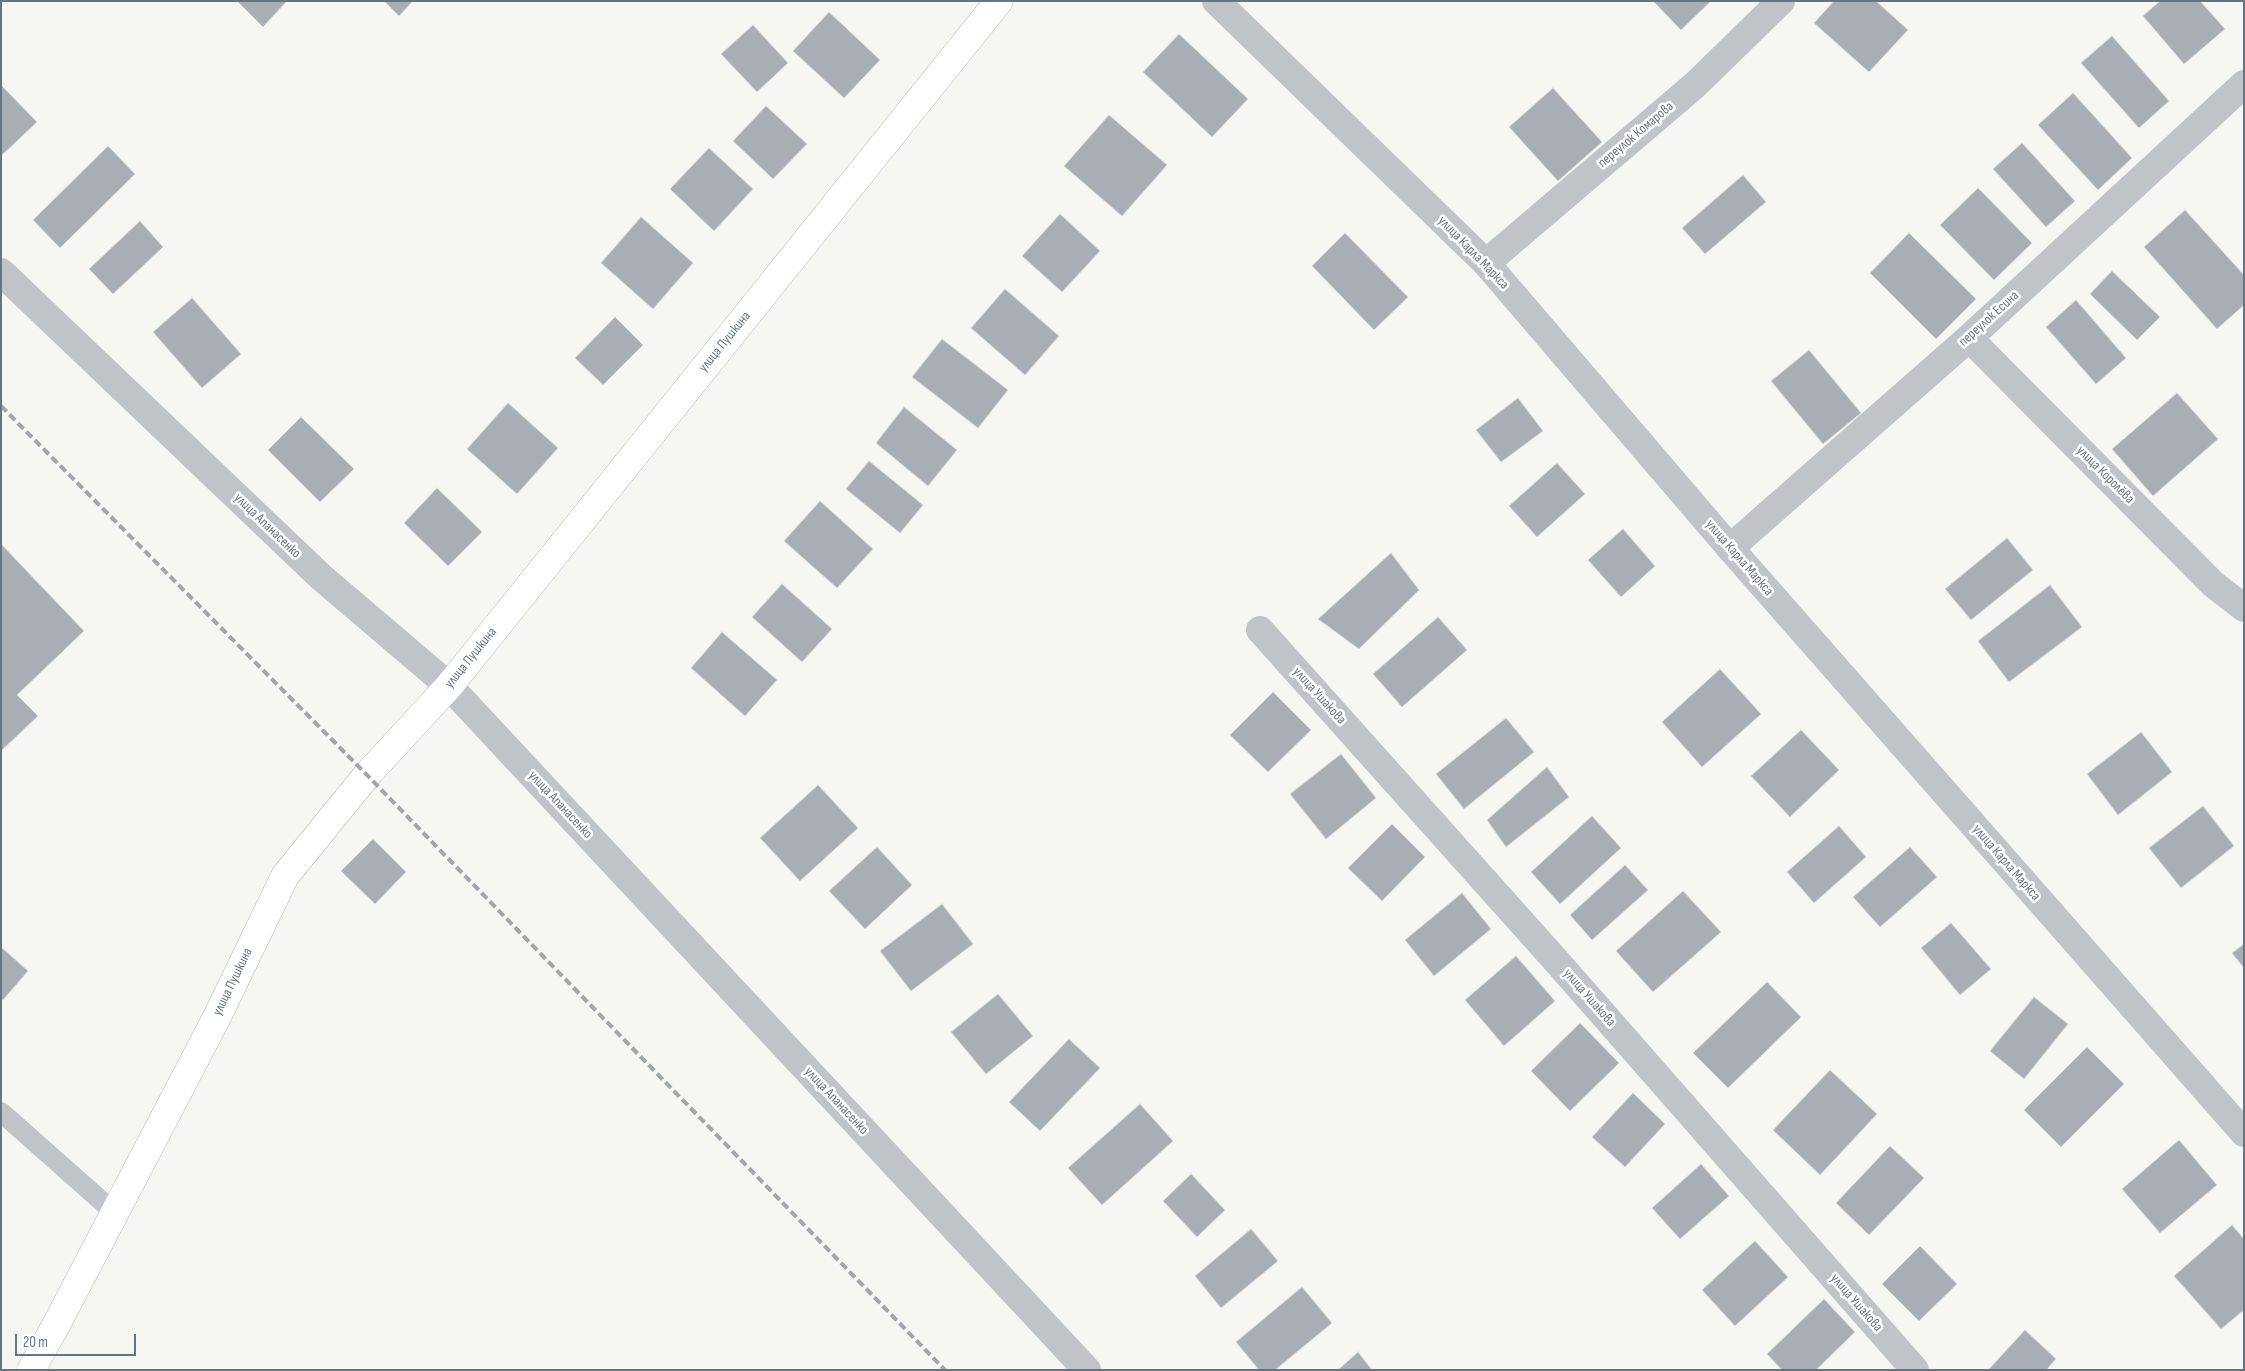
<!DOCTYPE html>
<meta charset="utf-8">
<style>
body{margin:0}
#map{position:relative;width:2245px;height:1371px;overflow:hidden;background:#f6f6f3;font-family:"Sofia Sans Condensed",sans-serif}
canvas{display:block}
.frame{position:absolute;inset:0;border:2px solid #687482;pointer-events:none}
.scale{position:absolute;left:15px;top:1334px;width:121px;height:22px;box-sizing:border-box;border:2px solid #687482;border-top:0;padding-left:6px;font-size:15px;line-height:18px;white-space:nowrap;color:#687482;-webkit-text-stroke:4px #fff;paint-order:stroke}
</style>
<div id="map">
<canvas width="2245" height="1371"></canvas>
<div class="frame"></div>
<div class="scale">20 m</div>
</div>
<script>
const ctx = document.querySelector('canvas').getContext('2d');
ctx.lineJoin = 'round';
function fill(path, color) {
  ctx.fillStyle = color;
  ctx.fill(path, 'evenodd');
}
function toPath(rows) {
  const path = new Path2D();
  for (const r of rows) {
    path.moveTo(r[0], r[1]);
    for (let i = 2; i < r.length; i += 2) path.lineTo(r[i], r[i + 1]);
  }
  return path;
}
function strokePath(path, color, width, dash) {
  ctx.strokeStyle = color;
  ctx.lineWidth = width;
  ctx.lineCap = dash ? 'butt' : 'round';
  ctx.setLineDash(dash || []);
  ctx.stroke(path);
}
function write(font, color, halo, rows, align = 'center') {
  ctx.font = font + ' "Sofia Sans Condensed",sans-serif';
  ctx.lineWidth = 5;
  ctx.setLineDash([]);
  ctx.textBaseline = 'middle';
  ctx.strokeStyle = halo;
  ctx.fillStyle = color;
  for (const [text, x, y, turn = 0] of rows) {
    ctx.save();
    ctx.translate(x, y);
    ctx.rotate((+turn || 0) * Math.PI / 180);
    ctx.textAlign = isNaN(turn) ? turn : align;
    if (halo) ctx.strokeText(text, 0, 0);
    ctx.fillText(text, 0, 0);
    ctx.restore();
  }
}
const building = toPath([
 [237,1,287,1,263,27,237,1],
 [384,1,413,1,399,16,384,1],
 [1653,1,1711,1,1681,30,1653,1],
 [1834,1,1876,1,1908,30,1869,72,1814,23,1834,1],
 [2160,1,2200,1,2225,29,2184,64,2143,16,2160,1],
 [829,12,880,60,844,98,793,51,829,12],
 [753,25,788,63,757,92,721,54,753,25],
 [1179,34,1248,99,1212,137,1143,72,1179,34],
 [2112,36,2169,101,2139,128,2081,63,2112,36],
 [1,85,37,122,1,156,1,85],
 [1553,88,1602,142,1558,181,1509,127,1553,88],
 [2073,93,2132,158,2098,190,2038,125,2073,93],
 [766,106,807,144,773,179,733,141,766,106],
 [1109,115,1167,165,1122,216,1064,166,1109,115],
 [2022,143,2075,201,2046,227,1993,169,2022,143],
 [108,146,135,174,60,248,33,220,108,146],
 [709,148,753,189,714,231,670,189,709,148],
 [1743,175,1766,202,1705,254,1682,228,1743,175],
 [1978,188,2032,243,1994,280,1940,225,1978,188],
 [2185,210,2244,275,2244,305,2217,329,2144,247,2185,210],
 [1060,214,1100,251,1062,292,1022,256,1060,214],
 [641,217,693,263,653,309,601,263,641,217],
 [140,221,163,247,113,294,89,269,140,221],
 [1345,233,1408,297,1374,330,1312,266,1345,233],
 [1909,233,1976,299,1936,339,1870,273,1909,233],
 [2112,271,2160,317,2137,340,2090,294,2112,271],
 [1005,289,1059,336,1025,375,971,328,1005,289],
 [192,298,241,354,202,388,153,332,192,298],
 [2076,300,2126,358,2096,384,2046,327,2076,300],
 [615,317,643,345,603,385,575,358,615,317],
 [942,339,1008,390,978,428,912,377,942,339],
 [1809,350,1861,413,1823,444,1771,381,1809,350],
 [2177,393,2218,439,2153,496,2112,449,2177,393],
 [1518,398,1543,431,1501,462,1476,430,1518,398],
 [508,403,558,448,517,494,467,449,508,403],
 [904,407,957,450,928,486,876,443,904,407],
 [301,417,354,469,320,502,268,450,301,417],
 [869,461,923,505,900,533,846,489,869,461],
 [1557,463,1585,494,1537,537,1509,506,1557,463],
 [437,488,482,532,448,566,404,523,437,488],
 [820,501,873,549,837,588,784,541,820,501],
 [1623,529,1655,566,1621,597,1588,560,1623,529],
 [2007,538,2033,570,1971,620,1945,589,2007,538],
 [1,544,84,631,17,695,38,716,1,751,1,544],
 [1391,553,1419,590,1359,649,1318,619,1391,553],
 [782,584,832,629,802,662,752,617,782,584],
 [2050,585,2082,627,2009,682,1978,641,2050,585],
 [1438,617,1467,650,1402,707,1373,674,1438,617],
 [722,632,777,680,745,716,691,668,722,632],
 [1720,669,1761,714,1702,767,1662,722,1720,669],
 [1273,692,1311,730,1268,772,1230,735,1273,692],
 [1506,718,1534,752,1464,809,1436,774,1506,718],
 [1801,730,1839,770,1790,817,1751,776,1801,730],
 [2141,732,2172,772,2118,815,2087,774,2141,732],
 [1341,754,1376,798,1326,839,1290,794,1341,754],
 [1547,767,1569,797,1506,847,1487,820,1547,767],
 [818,785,858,828,800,881,760,838,818,785],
 [2203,806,2234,846,2181,888,2149,848,2203,806],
 [1592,816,1621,848,1560,904,1531,872,1592,816],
 [1392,824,1425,857,1382,901,1348,868,1392,824],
 [1839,826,1866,857,1814,903,1787,872,1839,826],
 [373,839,406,872,375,904,341,871,373,839],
 [877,847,912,885,865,929,829,891,877,847],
 [1910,847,1937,877,1880,927,1853,897,1910,847],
 [1625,865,1648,890,1592,940,1570,915,1625,865],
 [1683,891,1721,932,1653,992,1616,951,1683,891],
 [1462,893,1491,929,1434,976,1405,940,1462,893],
 [942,904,973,944,911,991,880,951,942,904],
 [1951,923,1991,969,1960,995,1921,948,1951,923],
 [2244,944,2244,968,2232,953,2244,944],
 [1,947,28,971,3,1000,1,999,1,947],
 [1516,956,1555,1001,1504,1046,1465,1000,1516,956],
 [1767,982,1801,1017,1728,1088,1693,1053,1767,982],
 [998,994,1033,1036,986,1074,951,1032,998,994],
 [2034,997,2068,1024,2024,1079,1990,1051,2034,997],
 [1580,1023,1619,1063,1570,1111,1531,1071,1580,1023],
 [1069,1039,1100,1068,1040,1131,1009,1102,1069,1039],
 [2087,1047,2124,1084,2061,1147,2024,1110,2087,1047],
 [1830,1070,1877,1114,1820,1175,1773,1130,1830,1070],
 [1633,1093,1665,1124,1625,1167,1592,1137,1633,1093],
 [1140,1104,1173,1141,1102,1205,1068,1168,1140,1104],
 [2179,1140,2217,1185,2160,1233,2122,1189,2179,1140],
 [1890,1146,1924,1178,1869,1235,1836,1203,1890,1146],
 [1701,1164,1729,1196,1680,1239,1652,1208,1701,1164],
 [1191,1174,1225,1210,1197,1237,1163,1201,1191,1174],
 [2232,1225,2244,1239,2244,1310,2221,1329,2174,1276,2232,1225],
 [1251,1229,1278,1261,1221,1308,1195,1276,1251,1229],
 [1755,1241,1788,1277,1735,1326,1702,1290,1755,1241],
 [1920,1246,1957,1284,1919,1321,1882,1284,1920,1246],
 [1302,1287,1332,1323,1275,1370,1259,1370,1236,1342,1302,1287],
 [1824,1299,1855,1332,1816,1370,1782,1370,1767,1354,1824,1299],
 [2025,1330,2056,1359,2046,1370,1988,1370,2025,1330],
 [1358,1352,1372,1370,1338,1370,1358,1352]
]);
fill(building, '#a8aeb4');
strokePath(building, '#d8d8d6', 1);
const secondary = toPath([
 [31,1370,54,1329,216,1019,285,876,367,775,449,686,999,1]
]);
strokePath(secondary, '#b3b7bb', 29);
strokePath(toPath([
 [1,1112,115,1213]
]), '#c0c3c7', 20);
strokePath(toPath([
 [1486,263,1695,85,1781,1],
 [1,272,321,577,449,686,1087,1370],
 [1969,338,2213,584,2244,608],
 [1730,548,1969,338,2244,84],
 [1260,630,1559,964,1915,1370]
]), '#c0c3c7', 28);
strokePath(toPath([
 [1216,1,1486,263,1730,548,2244,1133]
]), '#c0c3c7', 28);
strokePath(secondary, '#fff', 28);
strokePath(toPath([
 [1,406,367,775,945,1370]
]), '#a2a6ac', 4, [8, 4]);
write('14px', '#687482', '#fff', [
 ["переулок Комарова",1636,135,-40],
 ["улица Карла Маркса",1473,253,46],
 ["переулок Есина",1989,319,-42],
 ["улица Пушкина",725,342,-51],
 ["улица Королёва",2105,475,45],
 ["улица Апанасенко",267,526,44],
 ["улица Карла Маркса",1739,558,49],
 ["улица Пушкина",471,658,-51],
 ["улица Ушакова",1319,696,48],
 ["улица Апанасенко",560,805,47],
 ["улица Карла Маркса",2006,863,49],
 ["улица Пушкина",233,982,-64],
 ["улица Ушакова",1589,998,49],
 ["улица Апанасенко",836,1101,47],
 ["улица Ушакова",1856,1303,49]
]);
</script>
